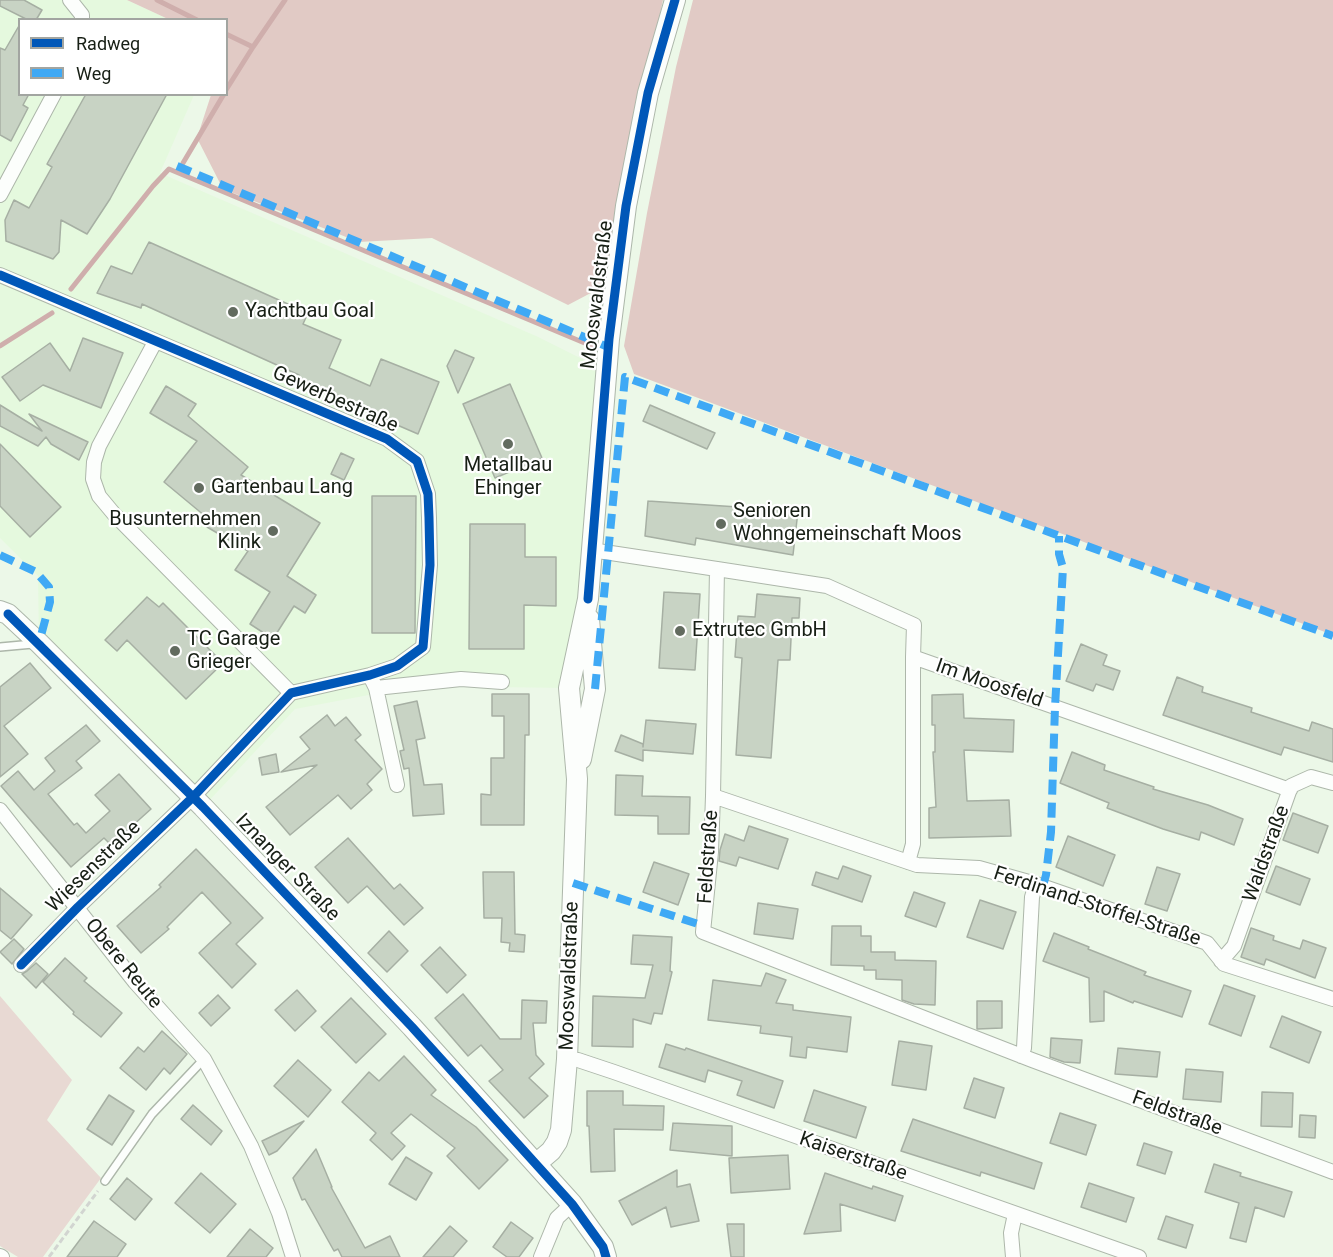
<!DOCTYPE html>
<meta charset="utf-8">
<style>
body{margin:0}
#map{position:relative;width:1333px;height:1257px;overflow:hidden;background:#ecf8e8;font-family:Roboto,sans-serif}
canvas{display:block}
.legend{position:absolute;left:18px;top:18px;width:210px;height:78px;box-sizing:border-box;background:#fff;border:2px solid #a2a5a1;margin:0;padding:8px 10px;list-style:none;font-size:18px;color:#171f15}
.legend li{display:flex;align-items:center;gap:12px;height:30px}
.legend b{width:30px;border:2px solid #a2a5a1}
</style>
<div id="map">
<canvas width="1333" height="1257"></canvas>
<ul class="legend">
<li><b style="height:8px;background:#0057b8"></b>Radweg</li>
<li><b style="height:8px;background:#3fa9f5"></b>Weg</li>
</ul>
</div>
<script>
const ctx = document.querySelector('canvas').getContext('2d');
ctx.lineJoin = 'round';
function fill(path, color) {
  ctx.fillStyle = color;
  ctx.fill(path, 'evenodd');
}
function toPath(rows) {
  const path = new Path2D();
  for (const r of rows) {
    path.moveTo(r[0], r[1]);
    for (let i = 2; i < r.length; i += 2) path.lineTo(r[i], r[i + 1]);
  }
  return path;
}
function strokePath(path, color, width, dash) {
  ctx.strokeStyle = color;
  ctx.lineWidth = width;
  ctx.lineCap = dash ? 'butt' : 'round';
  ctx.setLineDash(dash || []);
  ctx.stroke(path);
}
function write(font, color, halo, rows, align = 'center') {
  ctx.font = font + ' Roboto,sans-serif';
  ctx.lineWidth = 4.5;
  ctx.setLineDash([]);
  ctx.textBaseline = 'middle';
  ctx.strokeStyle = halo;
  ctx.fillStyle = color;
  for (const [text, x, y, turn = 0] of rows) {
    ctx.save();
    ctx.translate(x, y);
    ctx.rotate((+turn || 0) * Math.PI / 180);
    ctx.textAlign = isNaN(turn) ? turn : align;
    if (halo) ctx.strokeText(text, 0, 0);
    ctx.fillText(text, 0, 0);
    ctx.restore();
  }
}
fill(toPath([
 [0,0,127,0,168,19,20,20,20,94,194,95,160,173,536,336,596,366,577,626,569,688,416,686,295,709,203,807,39,643,38,576,0,538]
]), '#e5f9de');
fill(toPath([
 [0,996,72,1080,47,1120,101,1178,43,1257,18,1257,0,1246]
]), '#e8d9d3');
fill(toPath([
 [127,0,663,0,620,201,604,286,568,305,432,238,359,242,223,189,197,138,211,95,226,94,226,20,168,19],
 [693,0,1333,0,1333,635,634,374,624,346,647,213,676,67]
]), '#e1cac5');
strokePath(toPath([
 [157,0,197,20],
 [226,34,253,47],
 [226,90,253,47,285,0],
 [183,163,224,94],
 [71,289,153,186,169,169,599,349],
 [0,346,52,313]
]), '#cfaeac', 5);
const building = toPath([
 [0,0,24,0,42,10,36,20,28,20,0,6,0,0],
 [20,24,20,94,29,94,23,105,28,108,11,141,0,135,0,48,5,50,20,24],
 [86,94,167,94,110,199,87,234,61,220,59,252,53,259,6,241,5,220,14,200,29,208,52,167,47,164,86,94],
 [149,242,308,313,303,324,341,340,329,368,370,386,381,359,439,382,418,434,360,409,362,406,298,378,299,375,142,304,141,308,97,293,111,266,132,274,149,242],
 [83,338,123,353,101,408,43,385,20,401,2,377,50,343,70,371,83,338],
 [455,350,474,358,458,393,447,366,455,350],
 [510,384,542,458,495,478,463,404,510,384],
 [166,386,196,404,188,416,248,467,241,475,320,523,287,576,316,595,305,613,294,606,273,639,250,624,270,592,235,570,248,551,207,527,211,521,164,482,197,441,150,413,166,386],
 [0,405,42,431,29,414,88,442,79,460,51,444,46,437,38,446,0,426,0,405],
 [650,405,715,433,707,449,643,421,650,405],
 [0,444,61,507,30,537,0,506,0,444],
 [341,453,354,459,344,480,331,474,341,453],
 [372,496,416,496,415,633,372,633,372,496],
 [648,501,798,511,793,555,696,538,695,545,645,536,648,501],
 [470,524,525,524,525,557,556,557,556,606,524,605,524,649,469,649,470,524],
 [664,592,700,594,695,670,659,668,664,592],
 [757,594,800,598,799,618,792,618,790,660,778,660,771,758,736,755,742,658,735,657,738,616,755,617,757,594],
 [147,597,159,607,163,603,223,663,186,699,127,640,117,651,105,640,147,597],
 [1081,644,1107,655,1103,665,1120,671,1113,690,1096,684,1093,691,1066,681,1081,644],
 [30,663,51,688,4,726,28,754,0,777,0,687,30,663],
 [1177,677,1203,687,1202,692,1252,708,1251,712,1309,731,1312,722,1333,729,1333,762,1284,747,1281,755,1163,715,1177,677],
 [492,694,529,694,529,735,525,735,524,825,481,825,481,794,491,795,491,758,504,758,504,716,492,716,492,694],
 [963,694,964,718,1014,720,1013,752,964,750,967,801,1009,800,1011,836,929,838,929,808,936,807,933,752,935,752,935,725,932,725,932,695,963,694],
 [417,701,425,738,416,740,424,785,442,784,444,814,413,816,409,768,404,769,400,751,404,750,394,706,417,701],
 [327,715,335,726,346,717,361,735,355,740,382,769,367,784,372,790,351,809,338,795,290,835,266,807,317,765,281,772,310,749,300,737,327,715],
 [646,720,696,724,693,754,643,750,643,761,615,751,621,735,643,744,643,747,646,720],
 [86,725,100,741,76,761,82,768,48,794,74,825,77,823,86,833,110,811,95,795,119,774,151,809,111,845,104,838,71,867,1,786,18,771,34,790,55,771,45,758,86,725],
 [1072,752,1105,765,1104,770,1154,787,1153,789,1208,805,1243,819,1234,845,1201,832,1199,840,1163,829,1107,808,1109,803,1060,783,1072,752],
 [276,754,279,772,262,775,259,758,276,754],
 [616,775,643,776,642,796,690,797,689,834,658,834,658,816,615,815,616,775],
 [1293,813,1328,826,1318,853,1283,840,1293,813],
 [749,826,788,839,778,869,739,857,736,866,719,861,720,850,725,834,744,841,749,826],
 [1068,836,1115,855,1103,886,1056,867,1068,836],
 [348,838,394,889,400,884,423,908,404,925,367,886,348,903,315,867,348,838],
 [196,849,263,918,236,944,256,964,232,988,199,953,231,923,202,892,167,927,169,929,141,953,117,926,161,887,159,885,196,849],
 [654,862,689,874,678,905,643,892,654,862],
 [843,866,871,876,862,902,812,885,816,872,838,879,843,866],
 [1276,866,1310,879,1300,905,1266,892,1276,866],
 [1157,867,1180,874,1167,911,1145,904,1157,867],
 [483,872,514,872,515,934,525,935,524,952,509,951,510,943,501,942,502,918,484,918,483,872],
 [0,888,32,915,11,939,0,930,0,888],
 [914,892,945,903,936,927,905,916,914,892],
 [980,900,1016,912,1003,949,967,937,980,900],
 [758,903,798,909,793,939,754,934,758,903],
 [832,926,861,926,861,936,871,936,871,952,895,952,895,960,936,961,935,1005,914,1004,902,1000,902,980,876,979,876,970,864,970,864,966,831,965,832,926],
 [1251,928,1274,936,1273,940,1300,949,1303,940,1326,948,1315,978,1266,959,1264,965,1241,957,1251,928],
 [389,931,408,951,387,972,368,953,389,931],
 [1054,933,1089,947,1088,949,1146,972,1144,975,1191,991,1182,1017,1134,1001,1133,1003,1104,991,1104,1021,1090,1022,1089,978,1043,961,1054,933],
 [633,935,672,937,670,971,672,972,662,1014,654,1013,651,1024,633,1019,633,1047,592,1046,593,996,645,998,653,965,631,964,633,935],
 [14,939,24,949,12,964,0,952,14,939],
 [440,947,466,975,447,993,421,965,440,947],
 [65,958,87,978,84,981,122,1013,101,1037,73,1014,74,1012,43,982,65,958],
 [36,963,48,974,36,988,22,974,27,971,36,963],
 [766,973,786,980,776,1003,793,1005,793,1010,851,1017,847,1052,807,1047,806,1058,790,1056,792,1037,760,1033,761,1026,708,1020,713,980,761,986,766,973],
 [1224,985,1255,996,1241,1036,1209,1024,1224,985],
 [297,990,316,1011,295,1031,275,1010,297,990],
 [463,994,500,1039,521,1039,522,1000,547,1001,546,1023,533,1023,536,1055,544,1064,529,1078,548,1096,524,1118,489,1081,503,1070,481,1045,468,1056,435,1018,463,994],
 [218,995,230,1008,211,1026,199,1013,218,995],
 [351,998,386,1034,356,1063,321,1027,351,998],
 [977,1001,1002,1001,1002,1028,977,1029,977,1001],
 [1282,1016,1321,1032,1309,1063,1270,1047,1282,1016],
 [162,1031,187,1054,170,1074,164,1068,146,1090,120,1068,138,1047,144,1052,162,1031],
 [1051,1038,1082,1040,1080,1063,1064,1062,1050,1057,1051,1038],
 [899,1041,932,1046,926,1090,892,1085,899,1041],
 [666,1044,685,1050,686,1048,783,1081,774,1108,737,1095,742,1081,708,1070,705,1082,659,1067,666,1044],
 [1118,1048,1160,1052,1157,1077,1115,1074,1118,1048],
 [404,1056,436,1090,431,1095,476,1127,508,1160,479,1189,447,1156,455,1148,411,1114,391,1133,405,1146,392,1160,370,1140,376,1133,342,1102,369,1072,379,1081,404,1056],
 [298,1060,331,1090,308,1117,274,1086,298,1060],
 [1186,1069,1223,1072,1221,1102,1183,1099,1186,1069],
 [974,1078,1004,1088,995,1118,964,1108,974,1078],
 [814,1090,866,1107,856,1138,804,1121,814,1090],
 [587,1091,623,1091,623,1105,664,1106,663,1130,614,1129,615,1171,591,1172,589,1126,587,1126,587,1091],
 [1262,1092,1293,1093,1292,1127,1261,1126,1262,1092],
 [109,1095,134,1111,112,1145,87,1129,109,1095],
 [193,1105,222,1131,211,1145,181,1119,193,1105],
 [1060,1113,1096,1125,1086,1155,1050,1143,1060,1113],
 [1300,1115,1316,1116,1315,1138,1299,1137,1300,1115],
 [913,1119,1042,1163,1034,1189,981,1172,980,1176,901,1151,913,1119],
 [304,1121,277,1151,269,1155,262,1141,304,1121],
 [673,1123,732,1126,732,1156,670,1150,673,1123],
 [1144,1143,1172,1152,1165,1174,1137,1165,1144,1143],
 [316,1149,332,1187,331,1187,365,1248,390,1236,400,1257,342,1257,338,1249,334,1251,305,1199,302,1200,293,1178,316,1149],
 [788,1155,790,1189,731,1193,729,1158,788,1155],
 [406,1157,432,1173,416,1200,389,1184,406,1157],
 [1214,1164,1241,1173,1240,1176,1292,1192,1284,1217,1255,1207,1246,1242,1230,1238,1239,1203,1205,1192,1214,1164],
 [677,1170,677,1187,690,1184,699,1221,671,1227,666,1207,632,1225,619,1201,677,1170],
 [201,1173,236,1204,210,1233,175,1203,201,1173],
 [825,1173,872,1189,873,1186,903,1196,895,1221,840,1204,841,1231,804,1234,825,1173],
 [127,1178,152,1199,135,1220,110,1199,127,1178],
 [1089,1183,1134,1198,1126,1222,1081,1207,1089,1183],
 [1166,1216,1193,1225,1186,1248,1158,1239,1166,1216],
 [94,1221,126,1244,117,1257,67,1257,94,1221],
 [511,1222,533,1238,519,1257,507,1257,493,1247,511,1222],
 [727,1224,744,1224,744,1257,731,1257,727,1224],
 [450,1226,467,1241,453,1257,423,1257,450,1226],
 [250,1229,273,1248,266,1257,227,1257,250,1229]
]);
fill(building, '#c8d3c4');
strokePath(building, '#a6afa3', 1.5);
const lane = toPath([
 [0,647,33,644],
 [105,1181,152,1114,204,1059]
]);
const street = toPath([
 [70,0,82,15,82,20],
 [0,195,54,94],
 [0,275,387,439,417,461,428,494,429,518,430,565,423,647,397,666,370,675,291,693,193,797,78,907,21,965],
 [155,342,99,446,94,462,93,479,99,496,114,514,291,693],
 [591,550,717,569,713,796,711,852,703,932,1032,1060,1333,1172],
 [717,569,827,586,914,625,913,657,1290,790],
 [372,680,376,688,397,785],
 [376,688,461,679,502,682],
 [713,796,917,865,979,868,1036,884,1207,943,1224,964,1333,999],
 [0,810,135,982,204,1059,251,1146,279,1213,293,1257],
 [908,862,913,844,913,657],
 [1221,961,1234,946,1291,786,1311,777,1333,783],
 [1021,1056,1024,1048,1032,897,1036,884],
 [567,1059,578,1060,614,1072,1139,1257],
 [0,1256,2,1257],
 [541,1257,557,1218,572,1204],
 [1013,1257,1011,1233,1015,1214]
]);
const secondary = toPath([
 [0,611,8,614,39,643,203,807,412,1027,572,1204,603,1247,606,1257],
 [581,759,595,689,589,619],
 [537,1163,551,1151,557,1142,561,1130,567,1059,577,779,569,688,588,599,609,339,626,206,648,93,675,0]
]);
strokePath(lane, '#adb7aa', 10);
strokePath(street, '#adb7aa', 16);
strokePath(secondary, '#adb7aa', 22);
strokePath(toPath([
 [49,1257,98,1191]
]), '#d2d5d1', 3, [6, 3]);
strokePath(lane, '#fcfefc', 7);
strokePath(street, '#fcfefc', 14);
strokePath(secondary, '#fcfefc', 20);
strokePath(toPath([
 [177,166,608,347],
 [0,555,36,572,49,587,50,602,39,643],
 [595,689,625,377,1333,636],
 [573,883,704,926],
 [1043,886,1046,875,1051,832,1055,707,1063,568,1059,554,1059,536]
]), '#3fa9f5', 8, [15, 8]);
strokePath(toPath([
 [0,275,387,439,417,461,428,494,429,518,430,565,423,647,397,666,370,675,291,693,193,797,78,907,21,965],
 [588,599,609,339,626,206,648,93,675,0],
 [8,614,203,807,412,1027,572,1204,603,1247,606,1257]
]), '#0057b8', 9);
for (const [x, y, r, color] of [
 [233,312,6,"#626b5f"],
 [508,444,6,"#626b5f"],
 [199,488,6,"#626b5f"],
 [721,524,6,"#626b5f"],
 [273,531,6,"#626b5f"],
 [680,631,6,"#626b5f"],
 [175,651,6,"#626b5f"]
]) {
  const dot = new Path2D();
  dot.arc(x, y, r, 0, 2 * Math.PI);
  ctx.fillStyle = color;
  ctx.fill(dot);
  strokePath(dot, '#fff', 2);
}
write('20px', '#171f15', '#fff', [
 ["Mooswaldstraße",598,295,-83],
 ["Gewerbestraße",335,400,24],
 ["Im Moosfeld",989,684,19],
 ["Waldstraße",1267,854,-70],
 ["Feldstraße",709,857,-86],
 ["Wiesenstraße",94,867,-44],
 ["Iznanger Straße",287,868,46],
 ["Ferdinand-Stoffel-Straße",1097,907,18],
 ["Obere Reute",123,964,51],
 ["Mooswaldstraße",570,976,-88],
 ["Feldstraße",1177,1114,20],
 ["Kaiserstraße",853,1157,19]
]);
write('20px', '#171f15', '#fff', [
 ["Yachtbau Goal",245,312],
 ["Metallbau",508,466,"center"],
 ["Ehinger",508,489,"center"],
 ["Gartenbau Lang",211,488],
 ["Senioren",733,512],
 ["Wohngemeinschaft Moos",733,535],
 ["Busunternehmen",261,520,"right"],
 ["Klink",261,543,"right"],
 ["Extrutec GmbH",692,631],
 ["TC Garage",187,640],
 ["Grieger",187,663]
], 'left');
</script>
